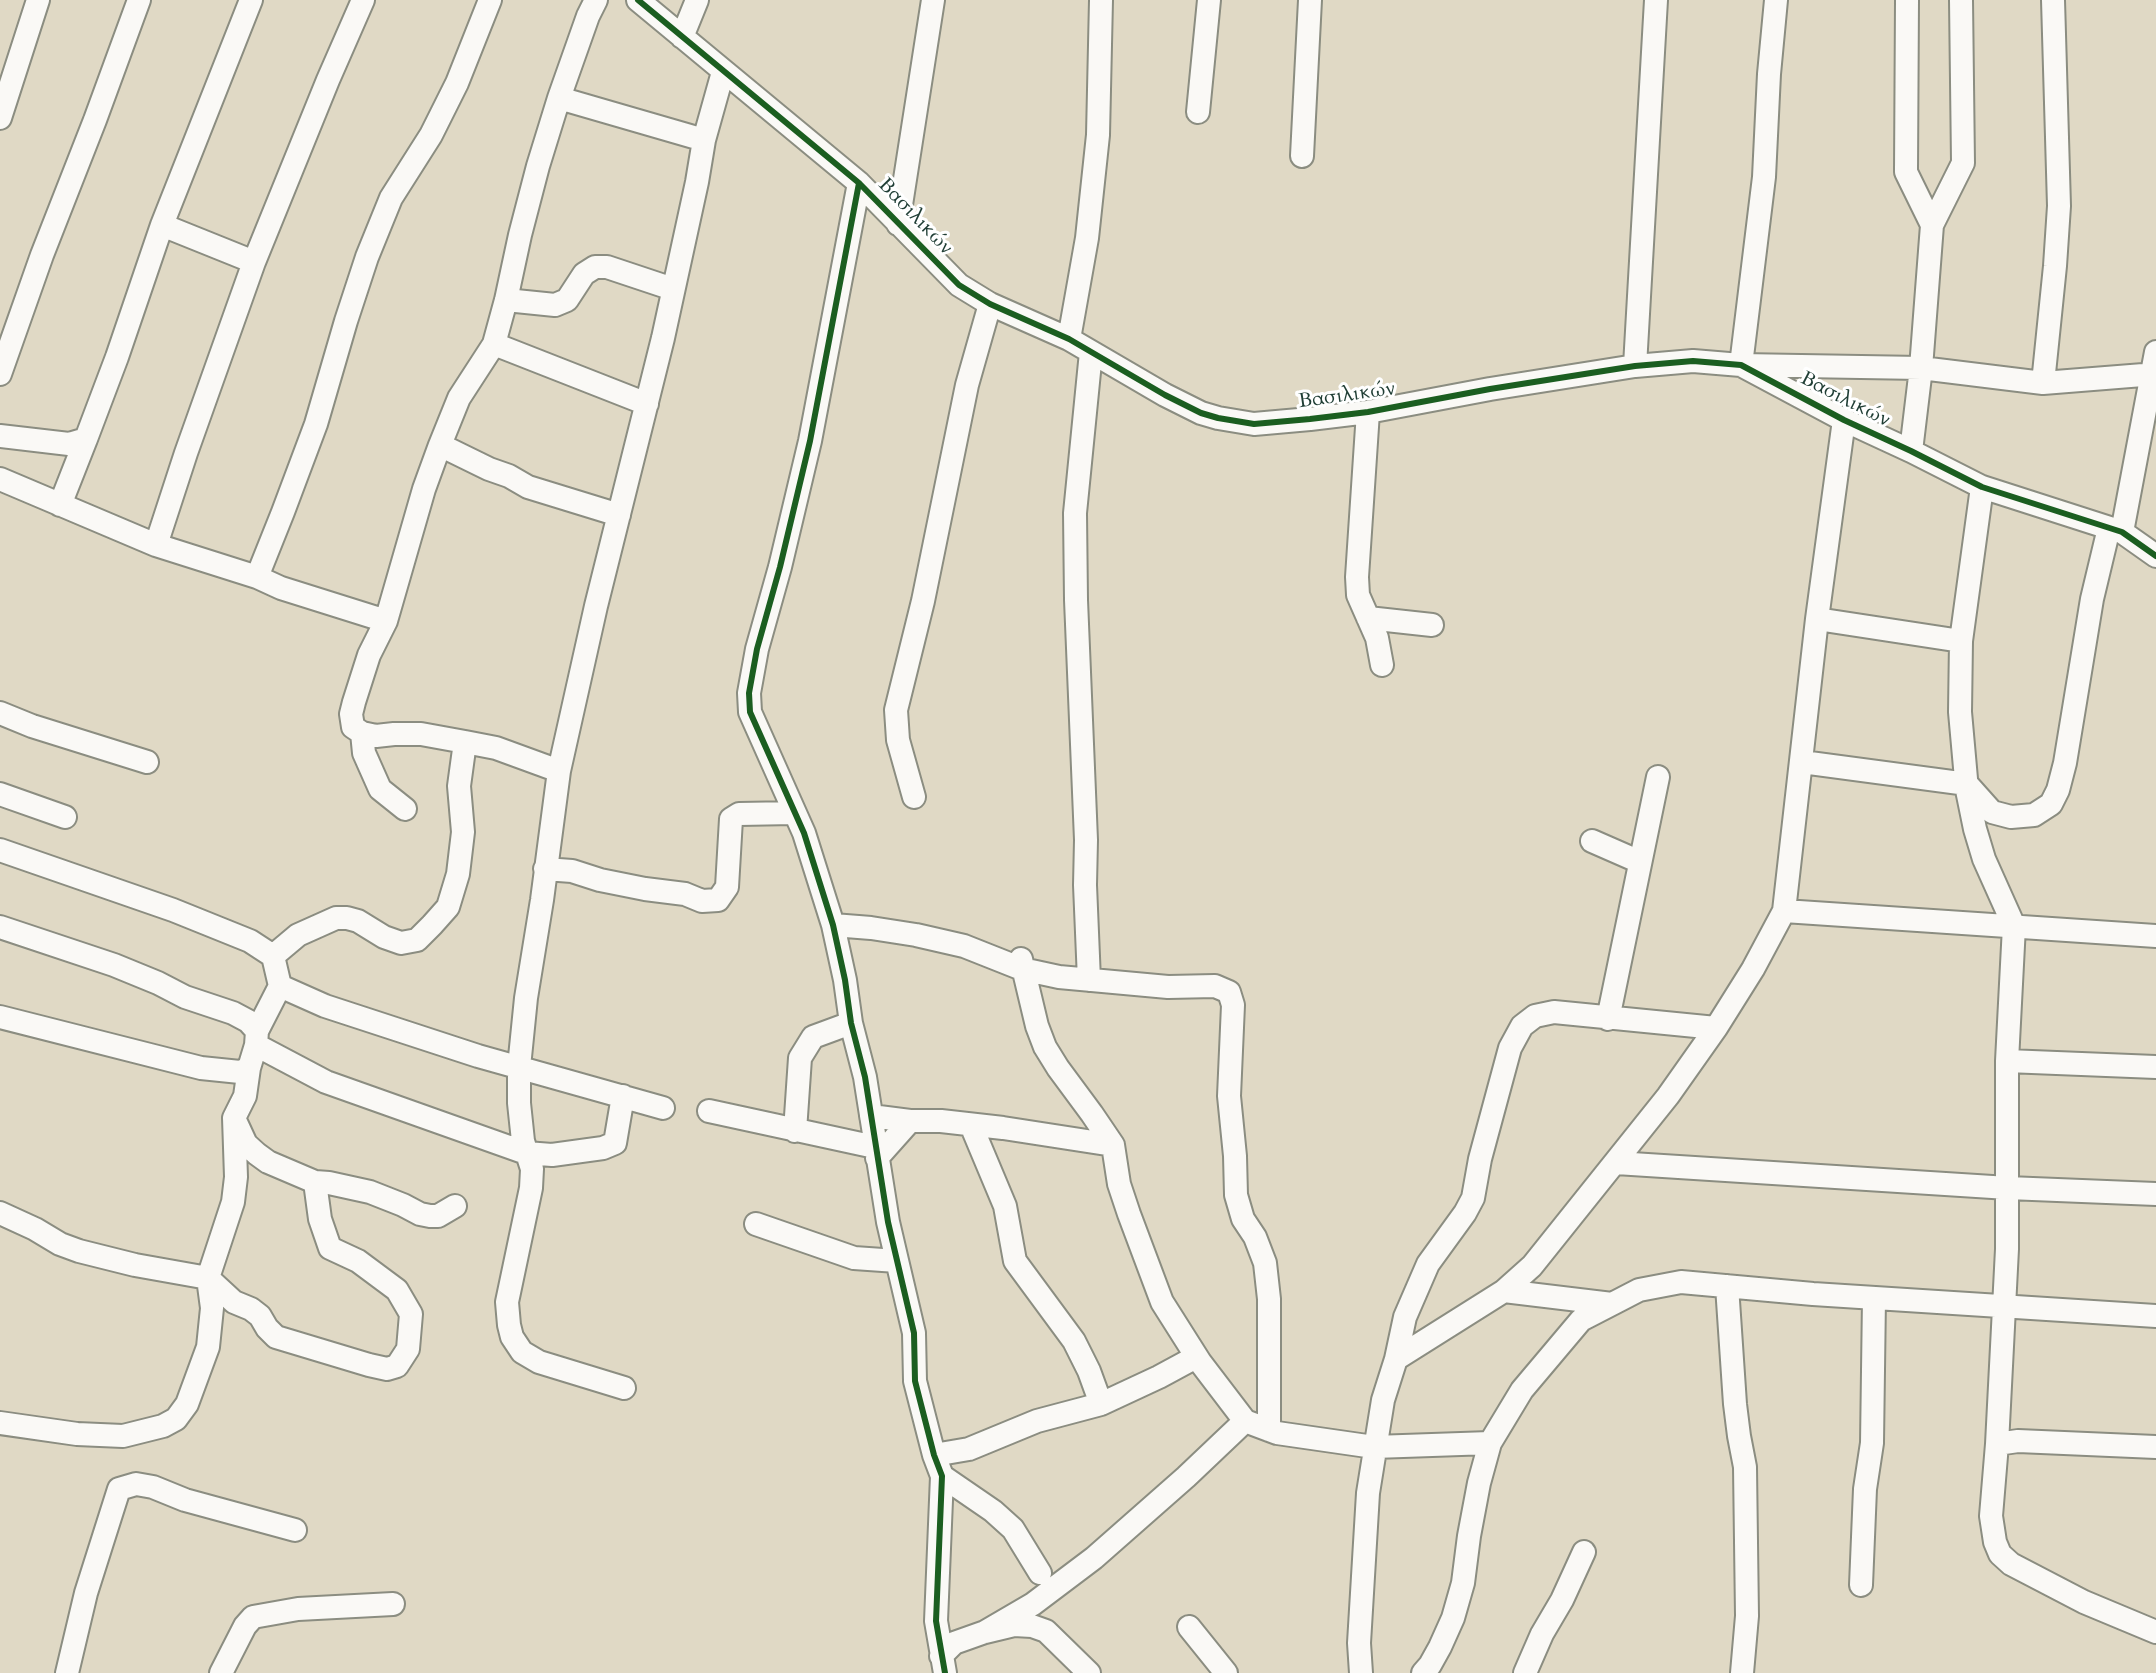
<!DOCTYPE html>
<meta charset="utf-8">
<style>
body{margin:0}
canvas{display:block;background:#e0d9c5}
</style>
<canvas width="2156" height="1673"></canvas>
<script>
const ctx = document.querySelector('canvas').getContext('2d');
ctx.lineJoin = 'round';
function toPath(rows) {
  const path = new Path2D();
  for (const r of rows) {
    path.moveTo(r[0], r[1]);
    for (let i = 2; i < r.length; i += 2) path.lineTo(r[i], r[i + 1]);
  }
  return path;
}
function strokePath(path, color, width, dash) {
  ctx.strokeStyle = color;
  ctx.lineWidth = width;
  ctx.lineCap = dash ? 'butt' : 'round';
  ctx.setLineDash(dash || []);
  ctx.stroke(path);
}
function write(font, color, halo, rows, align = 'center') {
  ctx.font = font + ' Cardo,serif';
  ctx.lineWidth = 6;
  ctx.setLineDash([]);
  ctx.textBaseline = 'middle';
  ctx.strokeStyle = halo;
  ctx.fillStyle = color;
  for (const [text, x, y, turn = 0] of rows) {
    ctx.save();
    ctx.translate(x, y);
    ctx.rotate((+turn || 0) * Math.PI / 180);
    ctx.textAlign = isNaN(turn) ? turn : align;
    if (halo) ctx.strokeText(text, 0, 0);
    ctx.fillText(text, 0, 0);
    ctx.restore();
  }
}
const minor = toPath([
 [638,0,859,183,959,285,990,304,1069,339,1165,395,1201,413,1218,418,1254,424,1310,419,1368,412,1490,389,1635,366,1693,361,1741,365,1844,420,1911,451,1982,487,2122,532,2156,556],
 [1776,0,1769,74,1764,177,1741,365,1921,368,2043,383,2156,374],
 [1907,0,1906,172,1932,225],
 [682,37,697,0],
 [559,98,704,140],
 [1198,112,1209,0],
 [0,118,38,0],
 [1302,156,1310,0],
 [859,183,810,441,780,567,757,649,749,693,750,712,804,833,833,925,845,980,851,1023,865,1077,888,1222,914,1333,915,1381,934,1455,942,1476,936,1621,945,1673],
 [898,224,933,0],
 [162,225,254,262],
 [506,300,555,305,567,300,584,274,595,267,607,267,673,289],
 [1069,339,1087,238,1098,135,1101,0],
 [494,344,647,404],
 [1635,366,1656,0],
 [0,374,42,255,95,120,139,0],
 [2043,383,2055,266,2059,206,2053,0],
 [1368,412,1357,577,1358,595,1377,638,1382,665],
 [0,436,69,444,86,439,117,357,162,225,251,0],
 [440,445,489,469,509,476,528,487,619,515],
 [1911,451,1921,368,1932,225,1963,163,1961,0],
 [0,479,156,545,257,577,281,588,386,621,369,655,354,702,351,714,353,727,362,733,376,736,394,734,421,734,465,742,459,786,463,832,458,874,448,907,432,925,417,940,401,943,384,937,358,921,347,918,336,918,298,935,273,956],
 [1982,487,1961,641,1960,712,1967,790,1975,829,1984,859,2014,926,2007,1061,2007,1249,1997,1444,2018,1441,2156,1447],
 [60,505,86,439],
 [2122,532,2156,352],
 [156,545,186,453,254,262,328,80,363,0],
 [257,577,283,512,316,424,346,321,367,257,391,198,431,135,457,83,490,0],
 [1368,618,1432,625],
 [1817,619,1961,641],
 [386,621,424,489,440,445,459,398,494,344,506,300,520,235,538,166,559,98,588,16,596,0],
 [0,713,32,726,147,762],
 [362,733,364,753,380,789,405,809],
 [465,742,496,748,559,771],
 [1802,762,1967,784,1992,812,2011,817,2034,815,2051,804,2058,790,2065,763,2092,599,2109,528],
 [0,794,65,817],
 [914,797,898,740,896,710,923,601,967,385,990,304],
 [1592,841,1640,862],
 [0,850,173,910,250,941,273,956,280,986,257,1031,256,1045,249,1068,240,1072,201,1068,0,1017],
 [545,869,572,871,600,880,645,889,685,894,702,901,718,900,727,887,731,819,739,814,794,813],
 [1784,911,2156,936],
 [833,925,871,928,916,935,964,946,1022,969,1059,977,1168,987,1215,986,1229,992,1233,1005,1229,1096,1235,1156,1236,1195,1243,1219,1255,1237,1265,1263,1269,1299,1269,1430],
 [0,927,114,965,158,983,185,997,233,1013,248,1021,257,1031],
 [1021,959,1037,1026,1045,1047,1058,1068,1092,1114,1113,1145,1119,1184,1129,1214,1162,1302,1200,1362,1245,1421,1277,1433,1374,1447,1490,1443],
 [1089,980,1085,885,1086,840,1076,600,1075,513,1091,352],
 [280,986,325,1006,478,1056,663,1108],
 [1608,1019,1658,777],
 [256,1045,326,1082,526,1153,552,1155,603,1148,615,1143,623,1096],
 [2007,1061,2156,1067],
 [709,1111,875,1147],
 [871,1116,910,1121,941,1121,1003,1128,1113,1145],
 [971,1125,1005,1206,1015,1261,1074,1341,1089,1371,1101,1404],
 [795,1131,800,1058,813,1037,851,1023],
 [877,1158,910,1121],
 [1616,1163,2008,1188,2156,1194],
 [315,1182,329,1183,370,1192,403,1205,420,1214,430,1216,438,1216,455,1206],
 [0,1213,35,1229,60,1244,79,1251,135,1265,208,1278,233,1202,236,1177,234,1118,245,1096,249,1068],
 [756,1224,854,1258,897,1261],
 [208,1278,234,1302,251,1309,260,1316,267,1328,276,1337,369,1365,387,1369,397,1366,408,1349,411,1314,397,1290,358,1261,330,1248,320,1219,315,1182,268,1162,257,1154,246,1144,234,1118],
 [1727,1286,1735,1404,1739,1436,1745,1467,1747,1616,1742,1673],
 [1504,1291,1612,1304,1639,1290,1681,1282,1813,1294,2156,1316],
 [1396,1359,1405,1317,1428,1264,1465,1213,1473,1198,1480,1159,1510,1048,1522,1026,1535,1016,1554,1012,1716,1028],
 [624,1388,539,1362,522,1352,512,1337,509,1325,507,1302,531,1188,532,1169,523,1141,519,1103,519,1067,526,998,542,900,559,771,596,606,663,338,697,182,704,140,723,72],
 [0,1423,77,1434,123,1436,163,1426,176,1419,187,1404,208,1347,212,1308,208,1278],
 [1997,1444,1991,1516,1995,1542,2000,1554,2011,1564,2084,1602,2156,1632],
 [934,1455,969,1449,1037,1421,1101,1404,1159,1377,1196,1357],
 [942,1476,993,1511,1013,1529,1040,1573],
 [1861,1585,1865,1489,1872,1443,1874,1298],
 [1189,1627,1226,1673],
 [985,1632,1033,1604,1094,1558,1186,1477,1245,1421],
 [941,1656,954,1643,985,1632,1014,1625,1032,1626,1046,1631,1089,1673],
 [67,1673,86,1593,119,1489,136,1484,153,1487,185,1500,295,1530],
 [221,1673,245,1626,253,1617,298,1609,393,1604],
 [1361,1673,1359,1643,1368,1493,1383,1400,1396,1359,1504,1291,1532,1266,1668,1096,1716,1028,1753,969,1784,911,1817,619,1844,420],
 [1423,1673,1430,1665,1440,1647,1453,1618,1463,1583,1469,1536,1479,1483,1490,1443,1522,1390,1581,1320,1612,1304],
 [1525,1673,1542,1634,1562,1600,1584,1552]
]);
strokePath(minor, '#8b8d81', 26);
strokePath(minor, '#faf9f6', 22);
strokePath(toPath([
 [638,0,859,183,959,285,990,304,1069,339,1165,395,1201,413,1218,418,1254,424,1310,419,1368,412,1490,389,1635,366,1693,361,1741,365,1844,420,1911,451,1982,487,2122,532,2156,556],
 [859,183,810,441,780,567,757,649,749,693,750,712,804,833,833,925,845,980,851,1023,865,1077,888,1222,914,1333,915,1381,934,1455,942,1476,936,1621,945,1673]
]), '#1b5e20', 6);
write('20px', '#1f3d34', '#fff', [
 ["Βασιλικών",915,217,46],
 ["Βασιλικών",1347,396,-8],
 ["Βασιλικών",1845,400,27]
]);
</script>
